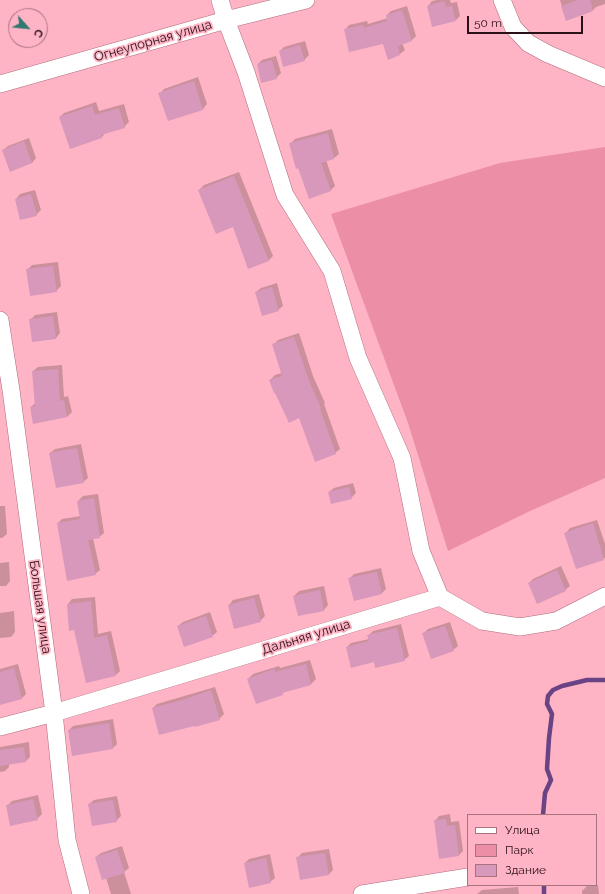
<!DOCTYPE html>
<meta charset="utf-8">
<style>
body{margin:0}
#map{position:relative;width:605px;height:894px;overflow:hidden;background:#feb4c4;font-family:Raleway,sans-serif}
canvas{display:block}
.legend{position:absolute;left:467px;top:814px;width:130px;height:72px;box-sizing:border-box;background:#feb4c4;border:1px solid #a9727f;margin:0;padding:5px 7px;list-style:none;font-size:12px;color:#2a1017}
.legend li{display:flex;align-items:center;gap:8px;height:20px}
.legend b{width:20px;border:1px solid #a9727f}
.north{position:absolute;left:8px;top:8px;width:40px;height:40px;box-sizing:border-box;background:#feb4c4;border:1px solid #a9727f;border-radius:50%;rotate:117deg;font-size:11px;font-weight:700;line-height:16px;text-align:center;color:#2a1017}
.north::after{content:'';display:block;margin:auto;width:14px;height:18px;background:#317870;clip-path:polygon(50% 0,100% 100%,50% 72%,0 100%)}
.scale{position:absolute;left:467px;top:16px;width:116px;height:18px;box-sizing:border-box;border:2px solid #2a1017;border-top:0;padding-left:5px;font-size:12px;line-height:14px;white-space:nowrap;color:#2a1017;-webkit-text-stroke:3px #feb4c4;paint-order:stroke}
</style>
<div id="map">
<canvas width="605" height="894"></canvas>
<ul class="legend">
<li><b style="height:5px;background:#fff"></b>Улица</li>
<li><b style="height:11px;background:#ec8ea5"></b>Парк</li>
<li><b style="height:11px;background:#d798bb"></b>Здание</li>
</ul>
<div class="north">С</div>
<div class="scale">50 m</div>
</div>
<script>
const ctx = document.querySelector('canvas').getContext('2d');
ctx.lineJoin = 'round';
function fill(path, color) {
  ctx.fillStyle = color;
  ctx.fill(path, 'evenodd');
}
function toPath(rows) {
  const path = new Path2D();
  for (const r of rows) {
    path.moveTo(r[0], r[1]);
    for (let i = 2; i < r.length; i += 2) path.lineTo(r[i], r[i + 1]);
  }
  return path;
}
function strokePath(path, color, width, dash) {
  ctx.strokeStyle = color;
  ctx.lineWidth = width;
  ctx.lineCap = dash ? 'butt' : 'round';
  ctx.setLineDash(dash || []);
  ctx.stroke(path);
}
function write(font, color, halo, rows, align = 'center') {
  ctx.font = font + ' Raleway,sans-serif';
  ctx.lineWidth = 3.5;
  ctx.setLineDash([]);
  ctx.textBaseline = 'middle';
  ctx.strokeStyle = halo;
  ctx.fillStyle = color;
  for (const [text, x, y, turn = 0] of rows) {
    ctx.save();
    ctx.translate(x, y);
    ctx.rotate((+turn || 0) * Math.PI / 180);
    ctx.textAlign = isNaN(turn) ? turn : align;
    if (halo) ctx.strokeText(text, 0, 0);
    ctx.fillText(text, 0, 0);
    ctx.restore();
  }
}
fill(toPath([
 [605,147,605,478,530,511,448,551,408,423,331,214,500,163]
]), '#ec8ea5');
fill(toPath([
 [437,0,450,0,451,3,457,2,460,16,456,20,428,6,432,1],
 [560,0,605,0,605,4,596,7,593,10,566,20],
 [407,6,416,36,412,40,402,43,405,50,400,54,388,58,383,43,345,30,349,25,367,21,368,24,388,18,387,15,391,11],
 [305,41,309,55,304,60,280,51,284,47],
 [276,56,281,73,276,78,258,64,262,60],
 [198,77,207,104,203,109,168,120,160,94,164,89],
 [96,102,99,111,124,104,129,122,124,127,106,132,102,137,70,148,60,117,64,113],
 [332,129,339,154,334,158,326,160,335,186,331,190,310,198,290,144,295,139],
 [29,138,36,158,32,163,11,170,3,150,8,146],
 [239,172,273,256,268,261,199,190,204,185],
 [35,190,41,210,36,215,16,199,20,194],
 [58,262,61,286,56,291,27,270,32,265],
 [277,283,283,306,278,310,256,292,261,288],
 [57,312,60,333,56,338,30,320,35,315],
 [299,333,313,376,325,403,324,404,340,449,335,453,300,417,270,380,275,375,282,373,273,345,278,340],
 [62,365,64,397,68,396,72,412,67,417,34,423,31,407,35,403,33,371,38,367],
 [81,444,88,478,83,482,50,453,55,449],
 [353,483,356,493,351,498,329,492,334,488],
 [98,494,104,533,99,537,93,538,100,570,95,574,58,523,62,519,81,516,78,501,83,496],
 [0,506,5,506,7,534,2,538,0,538],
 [597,520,605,544,605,558,577,568,566,533,570,528],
 [9,562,10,581,6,586,0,586,0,563],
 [561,566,570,586,565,590,529,583,533,579],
 [381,568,386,589,381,594,349,579,354,574],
 [324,586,328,605,324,610,294,596,299,591],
 [259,594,265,616,260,621,229,605,233,600],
 [95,597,98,634,111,631,120,671,116,675,68,604,72,599],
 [14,611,15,632,11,637,0,638,0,613],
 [210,612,217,632,212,636,178,626,183,622],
 [450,622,458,646,453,650,424,633,428,629],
 [401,624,409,656,404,660,374,661,347,647,351,643,369,639,368,636,373,631],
 [310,660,316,679,311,684,285,691,282,694,248,679,253,674,279,666,280,668],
 [18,664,26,694,21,699,0,704,0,669],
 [215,687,224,714,219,719,153,708,157,704],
 [113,719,117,744,113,748,69,730,73,726],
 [29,742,30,757,26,761,9,764,9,767,5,771,0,772,0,747],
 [38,795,42,814,37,819,7,806,12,801],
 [117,796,121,816,116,821,89,804,94,800],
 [450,814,451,822,459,821,463,851,459,855,435,821,439,816],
 [122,846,129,868,124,872,131,894,111,894,106,878,96,857,101,853],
 [329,849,333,870,328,875,297,858,302,853],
 [270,854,275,878,270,882,245,863,249,859],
 [598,885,599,894,582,894,582,891,587,886],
 [518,887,519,894,477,894,482,890]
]), '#0003');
strokePath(toPath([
 [543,815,545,793,551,780,547,769,549,738,552,714,547,704,548,696,553,690,562,686,587,680,605,680],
 [544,885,544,894]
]), '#6a4385', 4.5);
fill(toPath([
 [578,0,590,0,593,11,566,21,561,6],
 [444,1,446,7,452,6,456,21,432,27,427,6],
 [402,10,412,41,398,46,400,55,388,60,383,44,349,52,344,29,363,25,364,28,387,21,386,15],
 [300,45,305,61,283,67,279,51],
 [272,60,277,79,261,83,257,64],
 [194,81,203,110,168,121,158,93],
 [92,106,95,115,119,108,125,128,101,135,102,138,70,149,59,117],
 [328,133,334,159,321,163,331,191,309,199,298,168,296,169,289,143],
 [24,141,32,163,10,172,2,150],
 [234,176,269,261,248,269,233,227,216,234,198,190],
 [31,194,37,216,20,220,15,199],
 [53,266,57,292,30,296,26,269],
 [272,287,279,311,262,316,255,292],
 [53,316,56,339,32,342,29,319],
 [294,337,309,381,321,408,320,409,336,454,315,462,299,418,289,423,275,393,274,393,269,380,282,376,272,344],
 [58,369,60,401,64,400,67,417,33,424,30,407,35,406,32,371],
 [77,448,84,483,56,488,49,453],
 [349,487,352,499,331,504,328,492],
 [94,498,100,538,88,540,96,575,67,581,57,523,80,519,77,501],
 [593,523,604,560,576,569,564,533],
 [557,570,566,591,537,604,528,583],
 [377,572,382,594,354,601,348,578],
 [320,590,324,611,298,616,293,596],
 [254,598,261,622,234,629,228,605],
 [91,601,94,638,107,635,116,676,86,683,74,630,69,631,67,604],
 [206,616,213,637,184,647,177,626],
 [445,626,454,651,431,659,422,633],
 [397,628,405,661,375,668,374,662,351,668,346,647,369,641,367,635],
 [306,664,311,685,282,693,283,695,256,704,247,679,274,669,275,672],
 [14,668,22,699,0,705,0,672],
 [211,690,220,720,195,727,194,726,159,735,152,708,186,699],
 [109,723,113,749,72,756,68,730],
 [24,747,26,762,0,766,0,750],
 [33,799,38,820,10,826,6,805],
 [113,800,117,822,92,826,88,804],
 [446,819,447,826,455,825,459,856,439,859,434,820],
 [117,850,125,873,102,880,95,857],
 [325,853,329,875,300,880,296,857],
 [266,858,271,883,249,888,244,863]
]), '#d798bb');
const minor = toPath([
 [220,0,226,20,246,72,285,195,332,271,358,358,402,458,421,551,440,597],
 [502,0,513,27,528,43,548,54,605,78],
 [0,84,226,20,306,0],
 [0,320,11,390,54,713,67,840,81,894],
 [0,727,54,713,440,597,482,621,520,627,556,621,605,596],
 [362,894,468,877]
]);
strokePath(minor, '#af6c7c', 18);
strokePath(minor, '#fff', 17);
write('13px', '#2a1017', '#feb4c4', [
 ["Огнеупорная улица",153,41,-16],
 ["Большая улица",40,607,82],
 ["Дальняя улица",306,637,-17]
]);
</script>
